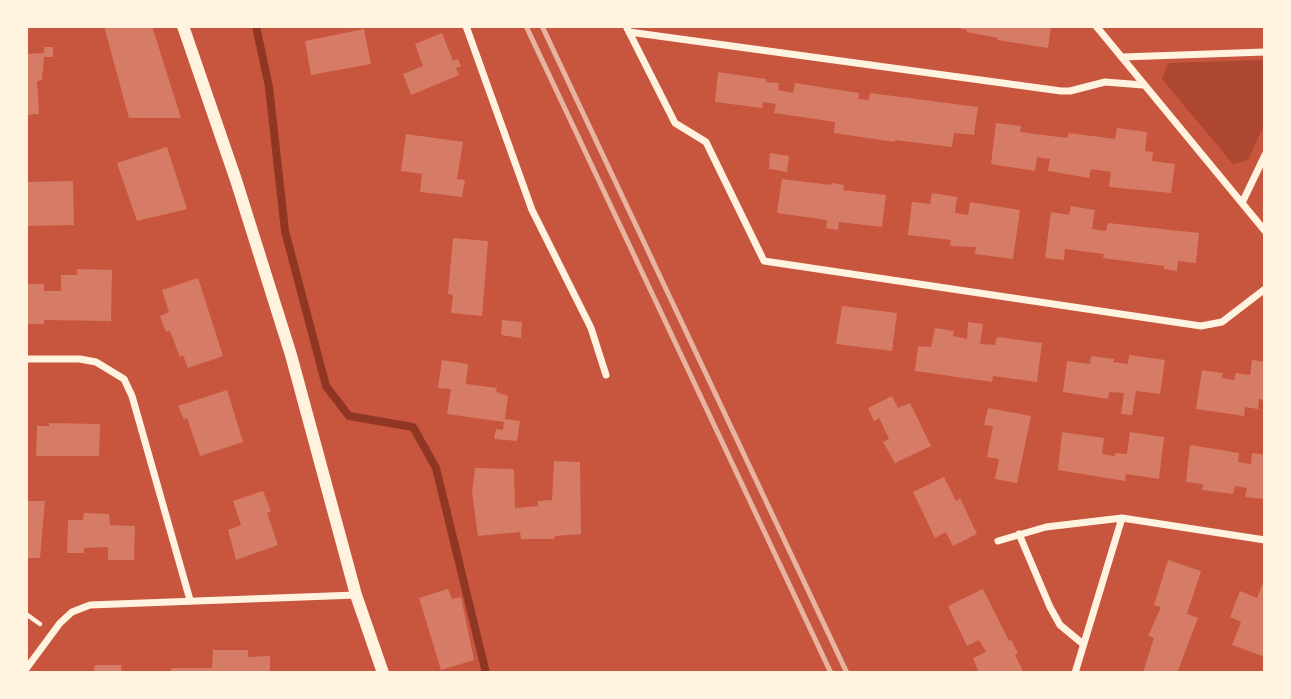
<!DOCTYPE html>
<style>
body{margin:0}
#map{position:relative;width:1291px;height:699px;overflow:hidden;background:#c8553d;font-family:"Work Sans",sans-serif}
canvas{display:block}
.frame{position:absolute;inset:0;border:28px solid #fff3e0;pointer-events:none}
</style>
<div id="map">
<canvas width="1291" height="699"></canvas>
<div class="frame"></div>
</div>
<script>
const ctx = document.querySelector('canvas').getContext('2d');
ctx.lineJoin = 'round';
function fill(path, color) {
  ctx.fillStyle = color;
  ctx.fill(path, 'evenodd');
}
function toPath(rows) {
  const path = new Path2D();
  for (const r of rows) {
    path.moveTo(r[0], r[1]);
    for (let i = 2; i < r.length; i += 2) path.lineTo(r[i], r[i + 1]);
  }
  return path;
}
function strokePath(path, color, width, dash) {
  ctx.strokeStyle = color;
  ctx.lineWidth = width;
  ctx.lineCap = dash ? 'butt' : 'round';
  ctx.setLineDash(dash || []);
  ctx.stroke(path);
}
fill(toPath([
 [1265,60,1265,123,1248,160,1233,164,1162,79,1168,63]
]), '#ae4732');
strokePath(toPath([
 [256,26,269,87,285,231,326,386,349,416,413,427,436,468,486,673]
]), '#8f3625', 8);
fill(toPath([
 [104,26,152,26,181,118,129,118],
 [950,26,1051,26,1048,48,997,40,998,38,967,32,967,30],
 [364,29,371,64,311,75,305,41],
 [442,33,453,61,458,59,461,66,456,68,459,75,411,95,403,74,423,66,415,44],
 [44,47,53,47,53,57,44,57,42,80,37,81,39,114,26,115,26,54,44,53],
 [718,72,766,79,766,82,779,83,778,90,793,93,795,83,859,93,858,99,869,100,870,93,978,107,974,135,954,133,952,147,895,140,895,142,834,133,835,122,774,113,776,104,763,102,762,108,715,102],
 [996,123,1021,126,1020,132,1067,138,1069,133,1115,139,1117,128,1147,132,1145,151,1153,152,1152,161,1175,164,1171,193,1109,187,1111,172,1091,169,1089,178,1048,171,1050,159,1037,157,1035,171,991,164],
 [406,134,463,142,457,179,465,180,462,197,420,192,422,174,401,171],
 [167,147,187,209,137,221,117,163],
 [770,153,789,156,787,172,769,169],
 [782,179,831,185,832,183,844,185,843,190,886,195,882,227,839,222,838,230,826,228,827,220,777,213],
 [73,181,74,225,26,226,26,182],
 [932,193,957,197,955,213,968,215,970,202,1020,210,1013,259,975,254,976,247,950,246,951,240,908,235,912,202,930,204],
 [1071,206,1095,210,1092,229,1106,231,1108,223,1199,233,1196,263,1178,261,1177,271,1164,269,1164,266,1103,258,1104,254,1065,249,1064,260,1045,258,1051,212,1069,215],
 [453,238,488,241,482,316,451,313,453,295,448,294],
 [77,269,112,270,111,321,44,320,44,324,26,324,26,284,44,284,44,291,61,291,61,275,77,275],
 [198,278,223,356,188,368,183,355,180,357,170,331,166,332,160,316,169,312,162,290],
 [842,306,897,313,892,351,836,344],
 [502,320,522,322,521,338,501,335],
 [968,322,983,324,980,344,995,345,997,337,1042,343,1037,382,993,376,992,382,915,371,918,346,931,347,935,328,954,331,953,336,967,339],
 [1129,355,1165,360,1160,394,1136,391,1132,415,1121,414,1124,393,1109,392,1108,399,1063,392,1067,361,1090,364,1091,356,1114,359,1113,362,1128,364],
 [442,360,468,364,466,384,497,388,496,392,508,396,505,419,520,421,517,441,494,439,496,429,503,430,504,422,447,414,451,389,438,388],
 [1252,360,1265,362,1265,400,1259,399,1258,409,1245,407,1244,416,1196,409,1202,370,1223,373,1222,378,1234,380,1236,373,1250,375],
 [227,390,243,442,200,456,187,418,184,420,178,406],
 [892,396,898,408,910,403,931,446,895,463,883,442,889,439,879,418,874,421,868,408],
 [988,408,1031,416,1017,483,995,479,999,459,987,457,993,426,984,425],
 [49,423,100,424,99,456,36,456,37,426,49,426],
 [1062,432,1104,438,1102,454,1115,456,1115,453,1127,454,1130,432,1164,437,1159,479,1126,474,1125,481,1058,470],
 [1190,445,1239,453,1238,462,1251,464,1252,453,1265,455,1265,499,1245,497,1247,488,1235,486,1233,494,1202,490,1203,484,1186,482],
 [554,461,580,462,581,534,555,536,554,539,521,539,520,532,478,536,472,492,475,468,514,469,515,508,538,506,538,501,552,500],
 [944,477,956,501,960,498,977,534,953,546,946,532,935,538,913,492],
 [263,491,271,511,267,513,278,545,236,560,228,530,241,525,233,501],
 [26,501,45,501,40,558,26,558],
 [84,513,109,514,110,525,135,526,134,560,108,560,108,547,84,548,84,553,67,553,68,520,83,520],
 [1168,560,1201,571,1187,614,1198,618,1177,673,1143,673,1154,638,1148,636,1161,607,1154,605],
 [1262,585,1265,586,1265,657,1232,645,1241,622,1230,617,1240,591,1257,598],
 [448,589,452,599,461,597,474,660,441,670,419,598],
 [983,589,1009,641,1011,640,1018,653,1015,655,1024,673,979,673,973,658,986,652,979,640,967,646,948,606],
 [213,650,248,650,248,657,270,656,270,673,171,673,171,668,212,668],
 [95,665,121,665,122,673,93,673]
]), '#d67c66');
strokePath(toPath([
 [26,614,40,624]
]), '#fff3e0', 4.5);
strokePath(toPath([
 [466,26,532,210,591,328,606,375],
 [626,26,675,123,706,142,764,261,1201,326,1222,322,1265,289],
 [1096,26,1265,231],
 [629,32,1061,91,1070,91,1105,82,1143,85],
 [1123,57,1265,52],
 [1242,203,1265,155],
 [26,359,80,359,96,362,124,379,132,396,190,600],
 [1019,534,1050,607,1060,625,1083,644],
 [998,541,1046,527,1122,518],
 [26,669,60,623,72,612,90,605,356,595],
 [1075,673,1122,518,1265,540]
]), '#fff3e0', 7);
strokePath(toPath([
 [183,26,236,180,291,355,356,595,383,673]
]), '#fff3e0', 12);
strokePath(toPath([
 [526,26,831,673],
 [542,26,847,673]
]), '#e9b49f', 5);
</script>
